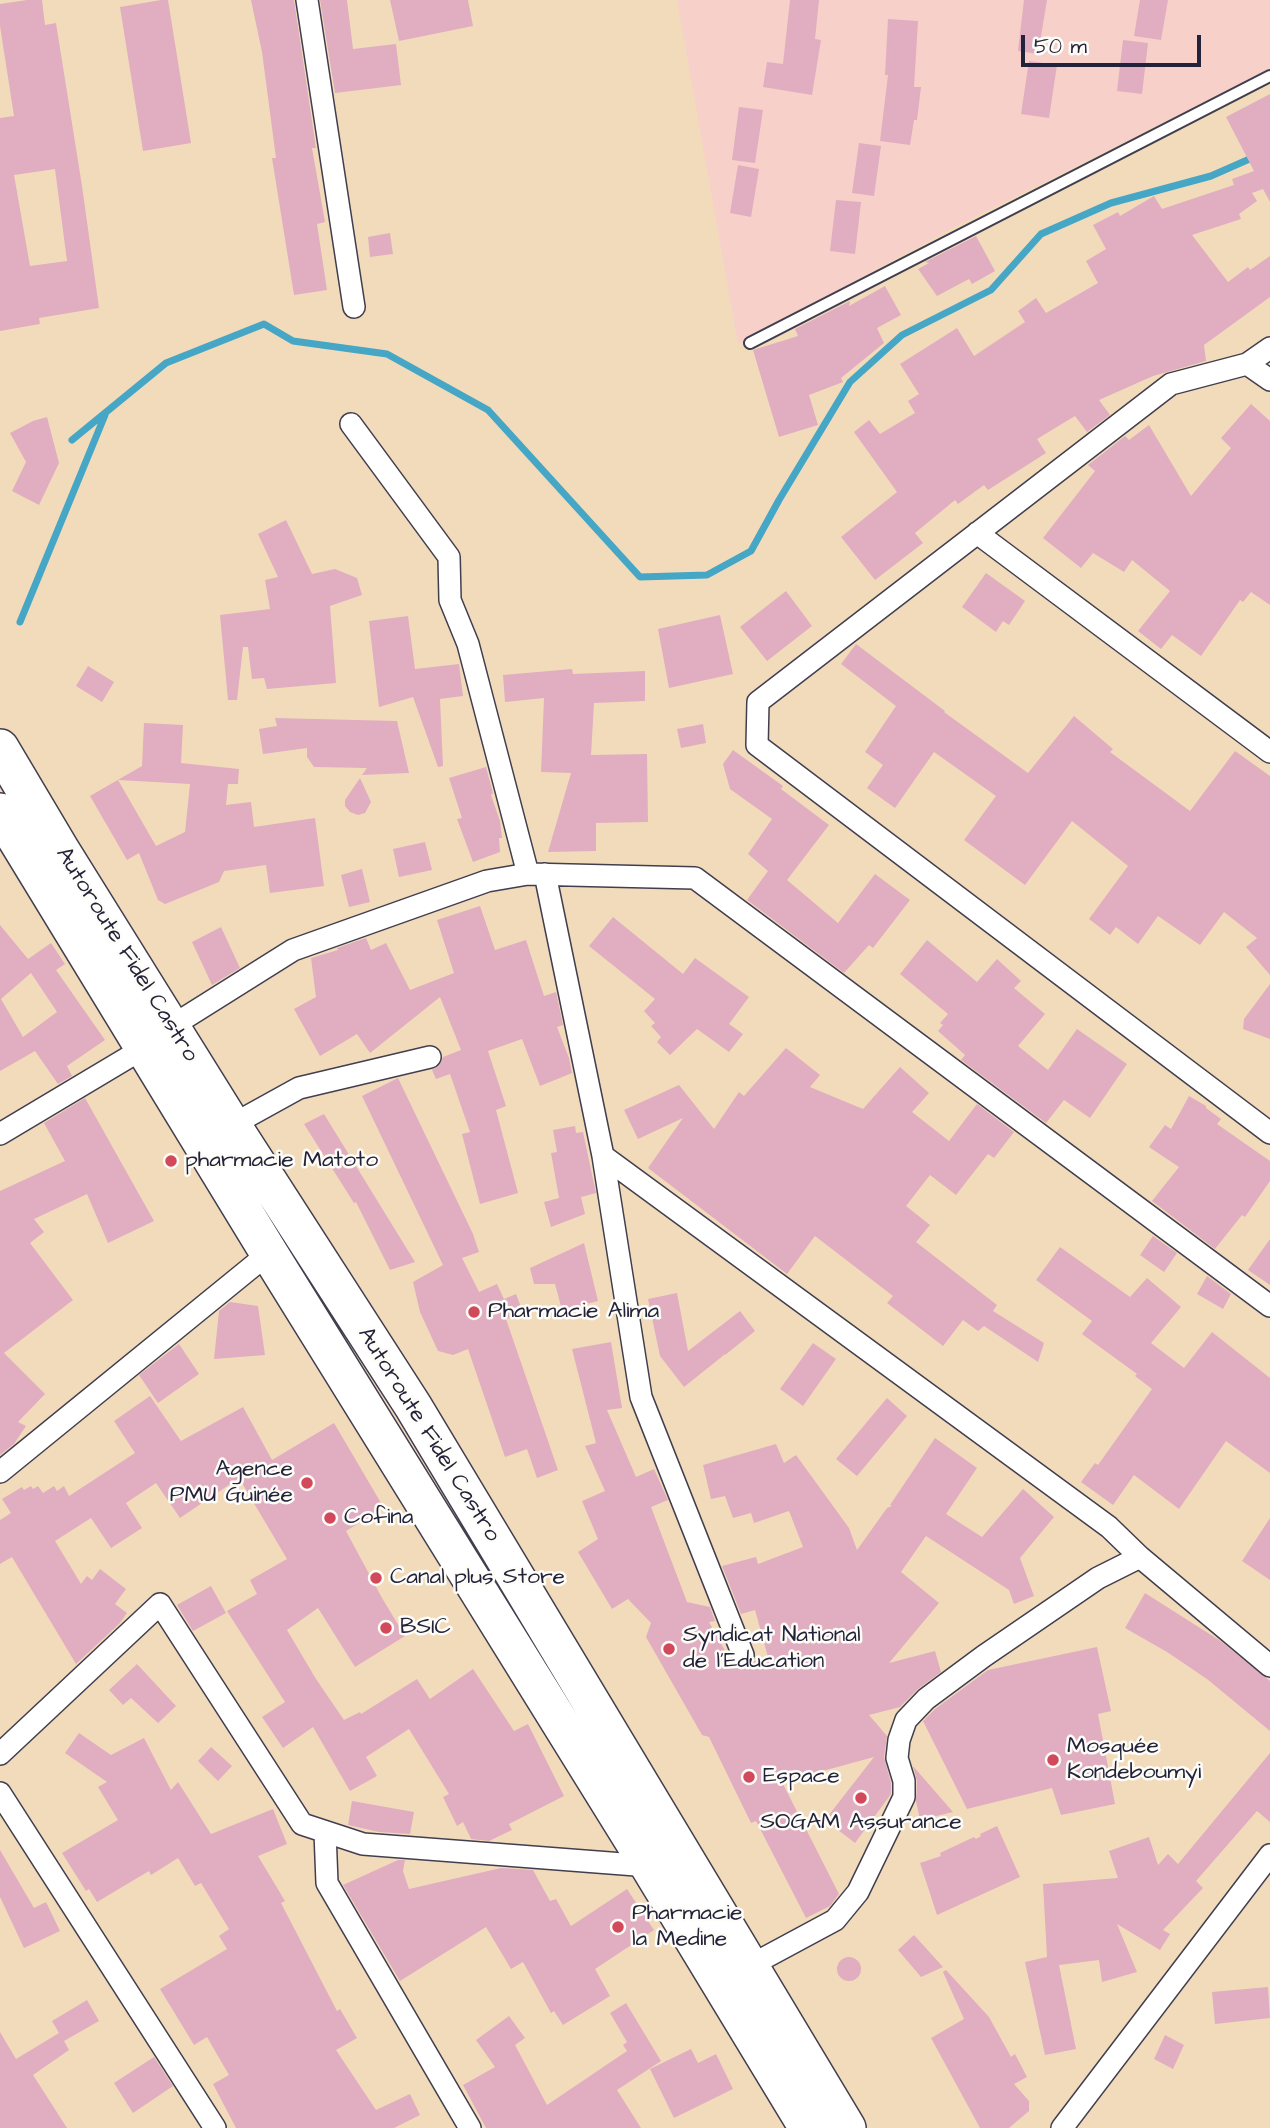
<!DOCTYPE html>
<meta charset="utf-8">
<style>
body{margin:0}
#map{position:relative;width:1270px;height:2128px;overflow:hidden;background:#f2dbbb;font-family:"Architects Daughter",sans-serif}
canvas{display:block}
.scale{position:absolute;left:1021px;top:35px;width:180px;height:32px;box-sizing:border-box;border:4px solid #22223b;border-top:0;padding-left:9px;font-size:21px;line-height:24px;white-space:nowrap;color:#22223b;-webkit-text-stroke:5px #fdfcf7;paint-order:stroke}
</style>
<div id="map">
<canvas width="1270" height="2128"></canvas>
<div class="scale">50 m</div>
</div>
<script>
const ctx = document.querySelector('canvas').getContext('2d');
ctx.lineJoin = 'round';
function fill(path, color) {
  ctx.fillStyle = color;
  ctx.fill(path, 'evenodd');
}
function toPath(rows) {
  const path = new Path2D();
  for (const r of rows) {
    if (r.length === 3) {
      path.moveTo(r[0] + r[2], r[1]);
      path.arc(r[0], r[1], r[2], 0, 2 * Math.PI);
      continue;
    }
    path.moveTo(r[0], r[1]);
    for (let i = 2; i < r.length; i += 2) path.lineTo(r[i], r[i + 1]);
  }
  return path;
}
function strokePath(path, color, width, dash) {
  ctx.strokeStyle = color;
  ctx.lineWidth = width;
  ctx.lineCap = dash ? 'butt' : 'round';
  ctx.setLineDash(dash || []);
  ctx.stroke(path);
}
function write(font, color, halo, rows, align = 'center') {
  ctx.font = font + ' "Architects Daughter",sans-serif';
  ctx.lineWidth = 5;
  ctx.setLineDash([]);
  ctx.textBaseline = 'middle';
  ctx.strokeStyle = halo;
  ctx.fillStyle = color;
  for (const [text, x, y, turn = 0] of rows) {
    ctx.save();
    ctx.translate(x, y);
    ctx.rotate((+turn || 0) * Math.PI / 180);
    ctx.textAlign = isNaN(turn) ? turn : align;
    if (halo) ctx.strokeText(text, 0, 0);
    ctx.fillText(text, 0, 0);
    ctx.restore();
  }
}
fill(toPath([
 [677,0,1270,0,1270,69,951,229,738,344]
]), '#f7d0ca');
strokePath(toPath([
 [72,440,166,363,264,324,293,341,387,354,488,410,640,577,707,575,751,551,779,500,850,382,902,335,991,290,1041,234,1111,203,1211,176,1270,150],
 [20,622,105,415]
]), '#45a6c5', 7);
fill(toPath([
 [27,0,42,0,45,25,56,23,82,186,99,308,39,318,40,324,0,331,0,118,14,116,0,26,0,4],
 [55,169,67,261,30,266,14,175],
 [161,0,168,0,191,143,143,151,120,7],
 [251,0,294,0,316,148,312,148,325,222,317,224,327,290,294,295,272,158,276,158,262,52],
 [320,0,347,0,353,49,396,44,401,85,335,93],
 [390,0,468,0,473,26,399,41],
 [790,0,819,0,815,39,821,40,812,95,763,87,767,62,783,64],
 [1024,0,1047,0,1038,54,1018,51],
 [1140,0,1168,0,1161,40,1134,36],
 [888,19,918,21,914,87,921,87,917,120,914,120,910,145,880,141,888,75,885,75],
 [1123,40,1148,43,1142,94,1117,91],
 [1029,61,1057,65,1049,118,1021,114],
 [1270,94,1270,202,1263,189,1252,193,1257,201,1239,214,1241,219,1192,235,1228,282,1248,267,1250,270,1270,256,1270,297,1204,345,1206,361,1153,376,1099,400,1110,415,1087,432,1075,416,1037,439,1046,453,988,490,984,485,958,504,955,500,915,533,923,543,875,580,841,537,897,492,854,432,869,420,880,434,915,413,908,401,919,394,900,364,957,328,974,356,1025,322,1018,311,1036,298,1046,313,1098,283,1086,261,1106,249,1093,225,1118,212,1120,216,1154,196,1162,209,1234,185,1232,179,1254,171,1226,117],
 [739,107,763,110,755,163,732,160],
 [859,143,881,146,874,196,852,193],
 [738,165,759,169,751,217,730,213],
 [836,200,861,202,855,254,830,251],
 [390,233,393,254,370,257,368,237],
 [976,236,995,271,972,284,969,279,937,296,918,269,929,263,925,262],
 [885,286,901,315,877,328,884,343,841,378,843,382,809,395,818,425,779,437,753,350,798,336,795,329,850,301,849,306],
 [1251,404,1270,421,1270,605,1251,592,1243,602,1240,600,1201,656,1172,635,1161,649,1138,631,1170,591,1132,560,1124,572,1093,553,1081,568,1043,538,1095,471,1088,465,1125,436,1129,440,1149,425,1191,496,1231,448,1221,438],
 [47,417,59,463,39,505,12,491,26,462,10,433,33,421],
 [286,520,312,574,335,569,357,578,362,595,330,606,336,683,267,689,264,678,252,679,248,647,243,647,237,700,228,700,220,615,270,609,265,580,278,577,258,534],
 [986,573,1025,601,1009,625,1003,621,996,632,962,607],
 [786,591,812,626,767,661,740,627],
 [720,615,733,674,669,688,658,629],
 [408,616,415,669,459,664,463,696,440,699,443,766,438,767,413,697,379,707,369,621],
 [856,644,945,711,944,712,1028,773,1074,716,1113,749,1110,752,1190,811,1235,751,1270,776,1270,975,1246,947,1257,938,1224,912,1200,945,1158,916,1138,944,1116,927,1110,935,1089,919,1128,866,1072,821,1025,885,964,840,996,796,934,752,895,808,867,788,883,765,865,752,896,706,841,664],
 [88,666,114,682,102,702,76,686],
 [572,669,573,674,645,671,645,701,594,703,591,755,647,754,648,822,596,823,596,851,548,852,571,773,541,772,544,698,505,702,503,675],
 [275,718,397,721,409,773,362,775,367,768,314,767,307,757,307,748,263,754,259,729,277,726],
 [144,723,183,725,181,763,239,769,238,784,228,784,226,805,251,802,254,827,315,818,324,886,270,893,266,865,224,871,219,882,165,904,158,900,139,853,127,860,90,796,142,766],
 [118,780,190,784,185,832,156,846],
 [703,724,706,743,681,748,677,729],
 [733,750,783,786,781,789,829,825,787,880,838,923,875,874,910,900,873,948,869,945,844,973,747,900,768,871,748,854,772,819,730,789,723,764],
 [486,767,493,793,491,795,500,821,502,838,499,838,500,852,473,862,457,819,462,818,449,778],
 [360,778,371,802,365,813,358,815,350,812,345,806,345,800],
 [425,842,432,870,399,877,393,849],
 [362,869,370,902,349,907,341,875],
 [480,906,495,950,526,940,544,996,556,992,563,1025,557,1027,569,1058,572,1073,540,1086,522,1039,488,1051,506,1106,496,1110,518,1193,480,1204,462,1134,470,1132,450,1074,436,1079,432,1070,439,1066,443,1057,461,1050,440,997,370,1053,357,1034,320,1056,294,1009,316,997,311,958,338,950,337,948,366,938,371,950,386,943,410,990,454,973,437,920],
 [613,917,683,974,695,958,749,997,729,1024,743,1034,729,1052,697,1029,670,1055,657,1042,661,1037,651,1026,655,1023,644,1011,655,999,589,946],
 [0,925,28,959,51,943,65,964,56,970,105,1040,67,1066,72,1076,58,1084,35,1051,0,1071],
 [31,973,57,1012,23,1037,1,999],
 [221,927,240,968,212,985,192,942],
 [927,940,977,982,997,959,1021,981,1014,988,1045,1014,1018,1046,1048,1070,1077,1029,1127,1064,1090,1118,1064,1100,1046,1123,961,1060,965,1055,938,1031,943,1025,940,1023,948,1014,900,974],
 [1270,984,1270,1039,1243,1029,1244,1019],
 [786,1048,820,1075,810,1087,863,1109,900,1067,929,1093,912,1112,949,1141,977,1104,1014,1132,994,1158,988,1154,956,1195,930,1175,906,1206,930,1225,916,1242,997,1305,993,1311,1044,1343,1038,1362,984,1326,978,1331,963,1320,943,1346,887,1303,893,1296,815,1236,787,1274,648,1168,683,1118,638,1139,624,1110,679,1085,714,1129,739,1092,744,1096],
 [398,1078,473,1234,479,1252,462,1258,479,1292,497,1284,504,1299,516,1294,524,1315,506,1319,558,1470,537,1478,527,1449,505,1457,468,1349,453,1355,438,1351,420,1312,413,1282,443,1265,362,1096],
 [1189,1096,1206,1106,1206,1108,1221,1119,1217,1124,1270,1161,1270,1181,1245,1217,1242,1215,1215,1249,1152,1201,1179,1167,1149,1147,1165,1125,1171,1129],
 [85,1098,154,1221,108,1243,87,1194,34,1219,44,1232,30,1243,73,1300,4,1353,45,1394,18,1422,26,1426,14,1444,0,1455,0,1191,65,1161,44,1123],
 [324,1114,415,1262,390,1270,356,1202,354,1203,304,1124],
 [575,1126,576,1133,583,1132,596,1193,581,1197,585,1214,551,1227,544,1202,559,1198,551,1153,557,1152,553,1130],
 [1153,1236,1177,1253,1164,1272,1140,1255],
 [1270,1239,1270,1285,1248,1270],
 [584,1243,598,1301,562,1310,555,1284,534,1284,530,1268],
 [1060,1247,1130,1297,1147,1278,1181,1307,1151,1343,1184,1368,1212,1332,1270,1378,1270,1473,1226,1441,1179,1509,1134,1475,1113,1505,1081,1482,1095,1463,1098,1465,1152,1389,1135,1376,1137,1374,1082,1334,1092,1321,1036,1280],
 [1207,1276,1231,1294,1223,1309,1197,1294],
 [677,1293,688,1351,740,1311,755,1331,725,1355,723,1354,724,1355,684,1387,660,1356,648,1299],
 [230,1302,258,1306,265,1355,214,1359,219,1311],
 [611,1342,622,1408,607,1410,636,1477,654,1469,668,1500,651,1507,687,1602,710,1607,715,1621,709,1622,734,1667,747,1667,754,1661,768,1657,755,1610,741,1614,722,1566,756,1557,758,1564,803,1547,789,1511,754,1523,751,1513,733,1518,725,1496,711,1499,703,1465,776,1444,784,1463,796,1455,849,1528,857,1550,887,1508,892,1506,890,1505,935,1438,977,1468,946,1514,982,1537,1023,1489,1054,1517,1020,1558,1034,1596,1014,1604,1009,1590,926,1536,901,1572,939,1603,889,1663,935,1651,941,1672,918,1689,900,1707,869,1715,887,1736,884,1757,891,1783,891,1794,855,1843,825,1820,874,1757,782,1782,839,1894,830,1906,806,1918,756,1821,751,1823,709,1737,702,1735,646,1637,651,1623,628,1599,612,1609,578,1552,598,1539,582,1501,605,1491,585,1446,596,1443,572,1349],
 [813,1343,836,1359,803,1406,780,1389],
 [179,1344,199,1374,158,1403,139,1375],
 [150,1396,181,1441,243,1407,272,1460,334,1423,384,1508,346,1531,382,1598,405,1636,355,1667,318,1608,287,1630,316,1679,344,1720,360,1712,361,1714,417,1679,430,1699,473,1669,514,1731,528,1724,564,1796,509,1824,512,1830,489,1841,471,1839,463,1822,457,1826,443,1797,449,1794,409,1729,366,1757,377,1776,350,1791,313,1727,283,1748,262,1717,285,1702,227,1611,257,1594,250,1580,287,1559,239,1478,180,1518,156,1483,126,1503,142,1528,111,1548,91,1518,55,1541,81,1584,87,1576,92,1580,100,1569,126,1589,115,1604,127,1613,119,1624,76,1664,12,1557,0,1564,0,1520,11,1513,2,1499,22,1487,24,1490,31,1486,33,1489,38,1486,43,1493,54,1486,57,1491,64,1486,69,1496,135,1453,114,1421],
 [887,1398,907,1416,857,1476,836,1459],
 [1270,1518,1270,1580,1242,1561],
 [211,1586,226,1613,193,1631,177,1605],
 [1145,1593,1219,1640,1270,1681,1270,1731,1207,1679,1167,1652,1125,1628],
 [1097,1647,1111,1711,1098,1714,1115,1804,1061,1815,1052,1788,967,1809,923,1721,935,1709,988,1670],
 [137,1664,176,1706,158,1723,131,1698,123,1705,109,1690],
 [79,1733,111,1755,144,1738,171,1790,178,1782,211,1834,273,1809,287,1844,258,1856,285,1901,281,1903,337,2011,340,2009,357,2038,336,2050,376,2110,410,2094,420,2115,394,2128,236,2128,213,2084,229,2075,207,2037,194,2045,160,1989,227,1949,219,1936,229,1929,201,1883,195,1886,178,1858,151,1875,149,1871,97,1902,89,1889,86,1891,62,1853,118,1820,98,1787,107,1782,65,1753],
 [211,1747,232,1766,218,1781,198,1761],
 [1270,1753,1270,1822,1257,1811,1196,1881,1203,1888,1163,1930,1170,1934,1160,1950,1117,1924,1137,1972,1102,1982,1099,1960,1059,1965,1076,2049,1045,2055,1025,1962,1047,1957,1043,1884,1118,1878,1109,1851,1149,1837,1158,1865,1168,1854,1178,1864],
 [913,1766,953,1812,920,1820,916,1801,917,1781],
 [352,1801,414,1812,410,1834,379,1832,348,1825],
 [997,1826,1020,1877,937,1915,920,1863,941,1856,940,1853,974,1837,976,1839,981,1836,980,1834],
 [0,1850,34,1908,46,1902,60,1931,24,1948,0,1897],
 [398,1860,405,1860,403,1871,409,1889,501,1868,533,1870,550,1901,556,1899,571,1926,627,1889,654,1930,595,1969,610,1996,563,2025,554,2011,551,2013,523,1962,511,1969,486,1927,400,1981,343,1885],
 [914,1935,943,1967,921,1977,898,1950],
 [849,1969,12],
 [946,1970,989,2017,1011,2057,1015,2054,1027,2077,1014,2084,1029,2101,1029,2111,1009,2128,980,2128,931,2038,964,2019,943,1972],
 [1268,1987,1270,2018,1215,2024,1212,1992],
 [87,2000,99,2021,64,2041,69,2050,33,2075,67,2128,0,2128,0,2032,16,2059,59,2033,52,2021],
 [626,2003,661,2061,617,2090,641,2128,486,2128,463,2085,495,2067,476,2040,509,2016,525,2038,515,2045,547,2105,627,2051,623,2045,627,2042,610,2013],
 [1165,2035,1184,2045,1173,2069,1154,2059],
 [691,2049,698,2063,716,2054,733,2089,674,2118,650,2069],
 [154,2057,173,2086,133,2113,114,2083]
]), '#e0aec0');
const lane = toPath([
 [750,343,1270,76]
]);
const street = toPath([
 [307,0,354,307],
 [1270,348,1247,364,1171,384,758,702,757,745,1270,1133],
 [1247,364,1270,380],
 [351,424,449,557,450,600,468,644,528,874],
 [977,533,1270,752],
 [545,874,603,1156,1109,1527,1140,1557],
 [172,1026,293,950,487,881,528,874,695,878,1270,1306],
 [232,1125,299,1088,430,1057],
 [0,1134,144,1048],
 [603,1156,641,1397,743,1655],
 [0,1472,269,1253],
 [0,1754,160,1604,302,1824,363,1844,649,1866],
 [0,1793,215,2128],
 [325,1832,327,1883,470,2128],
 [742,1970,835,1920,858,1892,904,1797,904,1781,897,1758,899,1740,906,1720,926,1699,984,1656,1098,1578,1140,1557,1270,1666],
 [1062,2128,1270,1855]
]);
const highway = toPath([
 [0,748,60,849,232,1125,413,1406,847,2128],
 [0,812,269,1253,649,1866,808,2128]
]);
strokePath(lane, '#413e4e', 14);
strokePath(street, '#413e4e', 24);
strokePath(highway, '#413e4e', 40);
strokePath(lane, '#fff', 10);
strokePath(street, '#fff', 21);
strokePath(highway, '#fff', 37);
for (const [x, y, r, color] of [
 [171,1161,7,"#d1495b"],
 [474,1312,7,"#d1495b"],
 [307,1483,7,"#d1495b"],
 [330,1518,7,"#d1495b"],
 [376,1578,7,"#d1495b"],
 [386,1628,7,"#d1495b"],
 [669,1649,7,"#d1495b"],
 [1053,1760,7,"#d1495b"],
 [749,1777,7,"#d1495b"],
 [861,1798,7,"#d1495b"],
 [618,1927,7,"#d1495b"]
]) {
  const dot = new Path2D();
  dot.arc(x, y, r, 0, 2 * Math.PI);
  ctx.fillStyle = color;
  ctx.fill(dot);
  strokePath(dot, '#fdfcf7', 2.5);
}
write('23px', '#22223b', '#fdfcf7', [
 ["Autoroute Fidel Castro",126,955,58],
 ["Autoroute Fidel Castro",428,1435,58]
]);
write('23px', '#22223b', '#fdfcf7', [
 ["pharmacie Matoto",185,1161],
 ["Pharmacie Alima",488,1312],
 ["Agence",293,1470,"right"],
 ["PMU Guinée",293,1496,"right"],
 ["Cofina",344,1518],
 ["Canal plus Store",390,1578],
 ["BSIC",400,1628],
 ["Syndicat National",683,1636],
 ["de l'Education",683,1662],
 ["Mosquée",1067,1747],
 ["Kondeboumyi",1067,1773],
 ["Espace",763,1777],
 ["SOGAM Assurance",861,1823,"center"],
 ["Pharmacie",632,1914],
 ["la Medine",632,1940]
], 'left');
</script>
